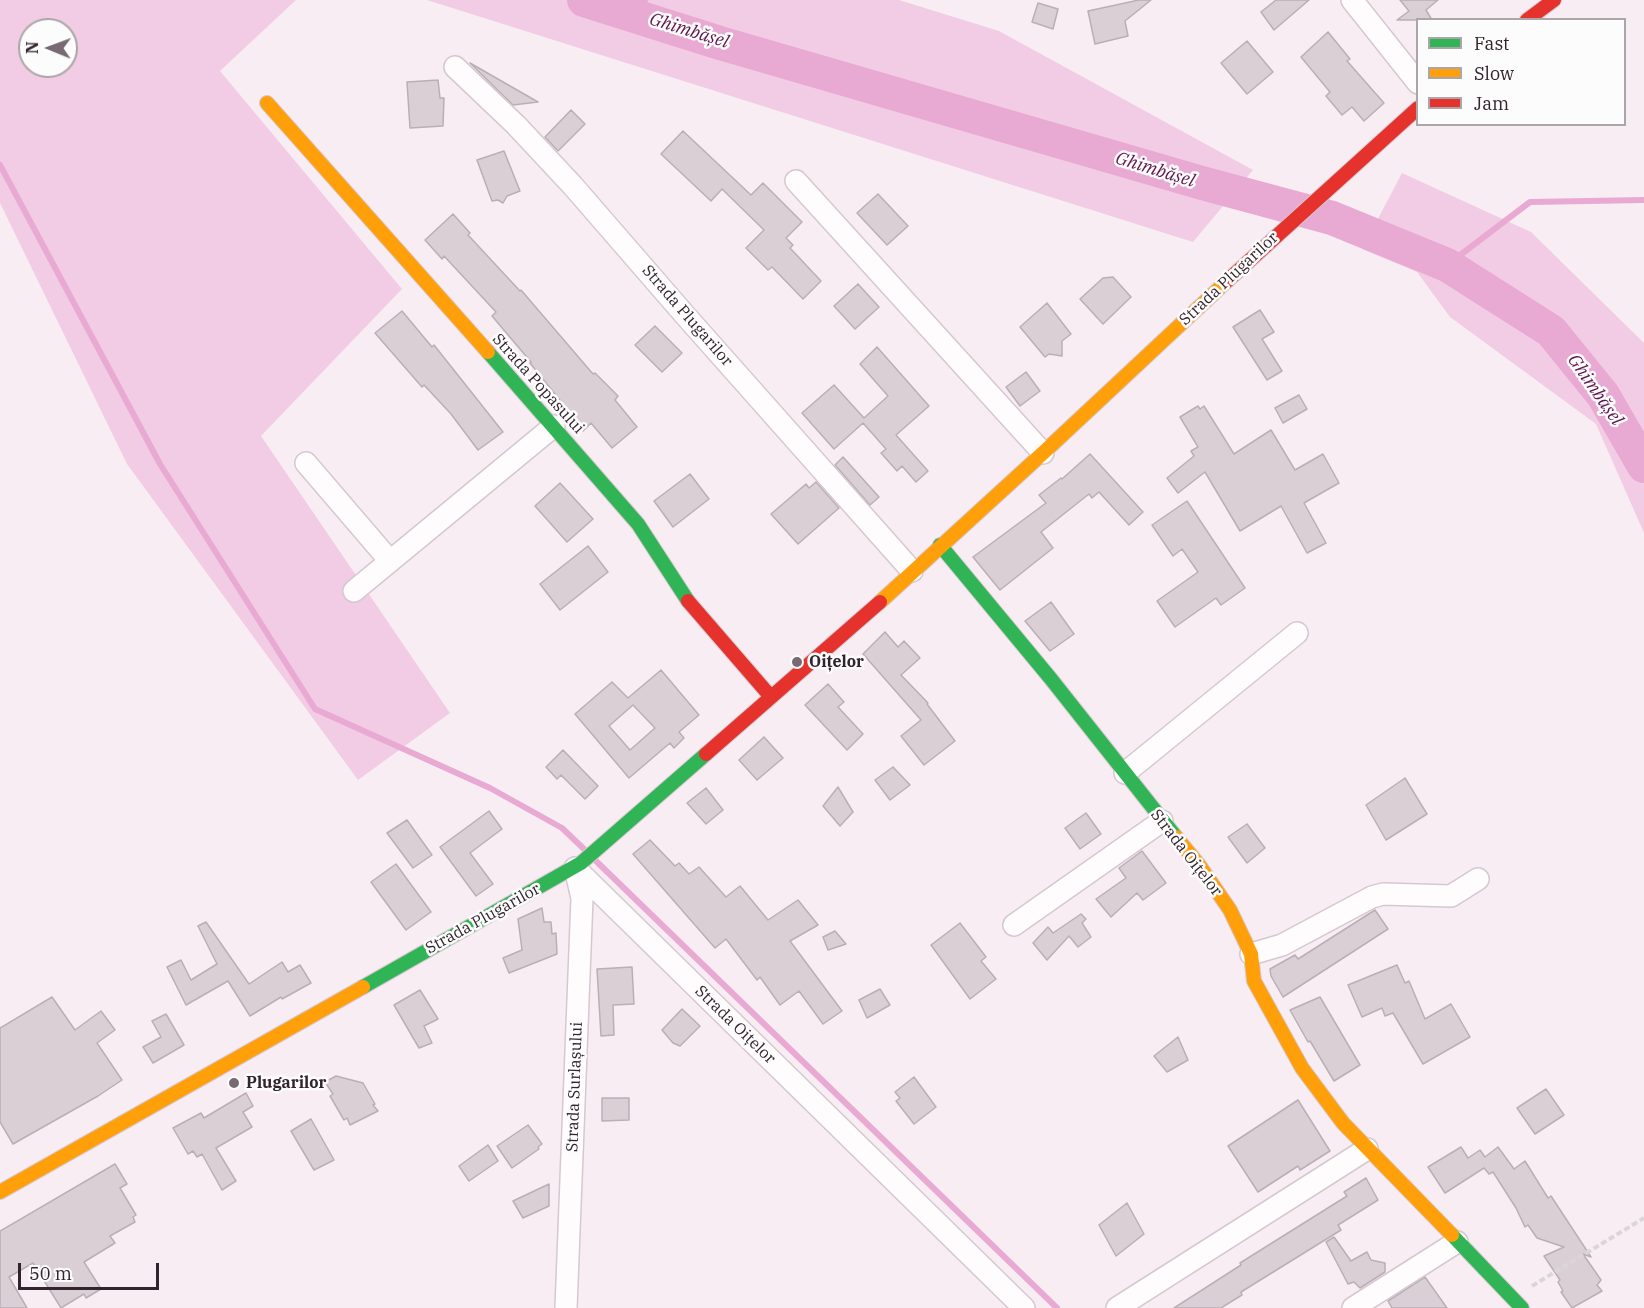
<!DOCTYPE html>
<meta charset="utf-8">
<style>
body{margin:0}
#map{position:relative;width:1644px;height:1308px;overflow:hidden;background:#f9edf4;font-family:"IBM Plex Serif",serif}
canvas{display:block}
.legend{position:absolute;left:1416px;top:18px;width:210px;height:108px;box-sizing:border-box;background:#fcfcfc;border:2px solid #aba6a9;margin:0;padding:8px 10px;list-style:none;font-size:18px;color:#32242d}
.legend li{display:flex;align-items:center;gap:12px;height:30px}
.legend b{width:30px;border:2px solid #aba6a9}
.north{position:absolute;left:18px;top:18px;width:60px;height:60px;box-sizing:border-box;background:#fcfcfc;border:2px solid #aba6a9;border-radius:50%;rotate:271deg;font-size:16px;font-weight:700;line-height:24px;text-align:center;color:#32242d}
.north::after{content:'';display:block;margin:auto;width:21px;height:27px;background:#786a73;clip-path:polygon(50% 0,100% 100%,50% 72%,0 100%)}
.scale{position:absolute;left:18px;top:1263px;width:141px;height:27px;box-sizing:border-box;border:3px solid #32242d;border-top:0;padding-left:8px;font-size:18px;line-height:21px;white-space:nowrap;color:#32242d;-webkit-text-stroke:4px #fcfcfc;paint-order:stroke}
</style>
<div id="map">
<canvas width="1644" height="1308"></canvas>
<ul class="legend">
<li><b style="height:8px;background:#30b455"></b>Fast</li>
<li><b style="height:8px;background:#ff9f0a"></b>Slow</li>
<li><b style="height:8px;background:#e5322d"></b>Jam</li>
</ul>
<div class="north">N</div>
<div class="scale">50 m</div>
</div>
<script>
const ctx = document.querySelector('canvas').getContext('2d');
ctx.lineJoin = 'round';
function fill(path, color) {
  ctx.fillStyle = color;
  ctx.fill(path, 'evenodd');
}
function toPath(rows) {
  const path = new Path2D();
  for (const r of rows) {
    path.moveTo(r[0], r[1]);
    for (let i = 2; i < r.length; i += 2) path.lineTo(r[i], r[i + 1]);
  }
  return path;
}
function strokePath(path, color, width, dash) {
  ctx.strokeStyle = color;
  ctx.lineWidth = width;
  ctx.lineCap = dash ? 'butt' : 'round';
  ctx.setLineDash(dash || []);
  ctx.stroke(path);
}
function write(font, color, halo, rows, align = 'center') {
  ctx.font = font + ' "IBM Plex Serif",serif';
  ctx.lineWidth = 5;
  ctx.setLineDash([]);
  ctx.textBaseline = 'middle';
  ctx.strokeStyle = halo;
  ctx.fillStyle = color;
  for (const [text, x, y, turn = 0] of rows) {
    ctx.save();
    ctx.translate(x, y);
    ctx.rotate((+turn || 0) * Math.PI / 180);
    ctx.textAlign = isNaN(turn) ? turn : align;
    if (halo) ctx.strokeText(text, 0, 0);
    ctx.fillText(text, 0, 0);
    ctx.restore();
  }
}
fill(toPath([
 [0,0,296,0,220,71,402,289,261,436,450,713,358,780,127,464,0,203],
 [30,30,66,30,66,66,30,66],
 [427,0,899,0,999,31,1253,170,1193,242],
 [1402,173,1531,232,1644,343,1644,533,1596,424,1450,317,1417,272,1362,249]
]), '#f2cce4');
strokePath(toPath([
 [620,11,645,0],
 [0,165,160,464,315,709,490,788,562,828,585,850],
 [1447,265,1530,202,1644,200],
 [596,861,1057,1308]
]), '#e8a9d2', 6);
strokePath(toPath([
 [584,0,720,43,1202,183,1332,218,1447,265,1551,331,1603,395,1644,466]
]), '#e8a9d2', 34);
const building = toPath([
 [1139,0,1151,0,1125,21,1128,36,1095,44,1088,11,1139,0],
 [1276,0,1309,0,1274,30,1261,12,1276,0],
 [1400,0,1438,0,1426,10,1432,20,1418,20,1418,22,1416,20,1397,20,1409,11,1400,0],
 [1038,3,1058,9,1053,29,1032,22,1038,3],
 [1328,32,1350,59,1347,61,1384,103,1364,121,1352,107,1342,115,1326,96,1330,92,1301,57,1328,32],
 [1247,41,1273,72,1247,94,1221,63,1247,41],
 [470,63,538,102,513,105,470,63],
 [438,80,440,98,444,98,443,126,410,128,407,82,438,80],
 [571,110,585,124,558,151,545,137,571,110],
 [683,131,751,195,763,183,802,222,786,238,793,245,790,248,821,281,803,299,772,267,768,270,746,248,764,230,722,189,711,201,661,154,683,131],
 [504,151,520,191,507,196,503,203,498,200,492,201,477,160,504,151],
 [878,194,908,226,887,245,857,213,878,194],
 [453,214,470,233,468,235,520,291,521,290,593,374,595,373,618,396,615,400,637,427,612,448,591,423,583,431,561,408,563,404,530,363,531,362,492,316,496,312,444,256,442,259,425,240,453,214],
 [1113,277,1131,297,1103,324,1080,299,1103,278,1113,277],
 [858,284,879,307,855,329,834,306,858,284],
 [1047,303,1071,334,1062,341,1062,356,1049,354,1045,357,1020,327,1047,303],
 [1260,310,1274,332,1262,339,1282,371,1267,380,1233,327,1260,310],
 [402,311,432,347,434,345,503,432,478,450,451,414,424,385,422,387,375,333,402,311],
 [655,326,682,353,662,372,635,345,655,326],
 [877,347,929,406,896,435,928,471,916,482,902,466,897,471,881,453,886,449,863,423,834,449,802,413,834,385,864,418,888,396,860,364,877,347],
 [1026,372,1040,391,1020,406,1006,387,1026,372],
 [1299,395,1307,409,1283,423,1275,408,1299,395],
 [1198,406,1200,409,1204,406,1234,454,1271,430,1295,470,1323,454,1339,483,1304,503,1326,543,1307,553,1281,506,1240,531,1205,472,1178,493,1167,478,1194,456,1191,451,1198,447,1180,417,1198,406],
 [1090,454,1143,512,1129,525,1099,492,1092,498,1089,494,1041,532,1053,548,1000,590,973,557,1046,503,1039,495,1061,478,1062,479,1090,454],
 [843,457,879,497,870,505,835,465,843,457],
 [690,474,709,499,673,527,654,501,690,474],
 [816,482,839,508,798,544,771,514,806,484,809,488,816,482],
 [560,483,593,519,567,542,535,506,560,483],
 [1187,501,1245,588,1221,605,1216,598,1175,627,1157,601,1198,572,1182,549,1173,556,1152,525,1187,501],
 [588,546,608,572,560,610,540,584,588,546],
 [1051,602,1074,634,1050,651,1025,621,1051,602],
 [885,632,898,647,904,641,920,658,901,675,928,703,927,704,955,741,924,765,901,736,921,720,863,654,885,632],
 [661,670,699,715,679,732,684,738,674,748,670,743,629,778,575,714,612,682,628,698,661,670],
 [633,705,655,728,630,750,609,726,633,705],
 [828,684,844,702,838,707,863,734,847,750,805,705,828,684],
 [764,737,783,758,757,780,739,760,764,737],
 [563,750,598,786,585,799,561,775,557,779,546,767,563,750],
 [893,767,910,785,890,800,875,780,893,767],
 [1405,778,1427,814,1386,840,1366,805,1405,778],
 [838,787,853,812,840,826,823,806,838,787],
 [706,788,723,810,706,824,687,803,706,788],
 [489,811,502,829,470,853,493,884,476,896,440,847,489,811],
 [1086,813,1101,834,1080,849,1065,828,1086,813],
 [407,820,432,855,413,868,387,833,407,820],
 [1247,824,1265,848,1247,863,1228,837,1247,824],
 [650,840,675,866,679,863,689,874,699,867,726,897,740,886,768,920,798,900,818,925,790,941,842,1011,823,1024,799,991,780,1005,760,977,757,980,726,939,715,948,633,854,650,840],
 [1142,851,1166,883,1143,900,1137,893,1111,917,1096,899,1126,878,1119,868,1142,851],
 [396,864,431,912,406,930,371,882,396,864],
 [542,908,544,922,551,922,552,934,556,933,557,954,509,973,503,958,522,950,518,919,542,908],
 [1375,910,1388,929,1283,997,1271,976,1270,969,1295,955,1298,959,1375,910],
 [1081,914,1086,919,1082,923,1091,937,1078,947,1069,936,1047,960,1033,943,1048,927,1053,933,1081,914],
 [206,922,249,984,282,962,288,972,300,965,311,983,282,999,281,997,250,1016,228,981,186,1005,167,967,181,960,191,980,217,964,198,926,206,922],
 [960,923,986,957,981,961,996,979,970,999,931,945,960,923],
 [835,931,846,944,828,950,823,937,835,931],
 [1397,965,1405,983,1409,981,1425,1019,1451,1004,1470,1037,1423,1064,1393,1013,1385,1016,1382,1008,1362,1017,1348,985,1397,965],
 [632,967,634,1004,613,1005,614,1035,601,1036,597,969,632,967],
 [880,989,890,1005,867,1018,859,1000,880,989],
 [420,990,438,1019,424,1026,432,1043,419,1048,394,1005,420,990],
 [52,997,75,1030,101,1011,115,1030,97,1043,122,1080,98,1096,13,1144,0,1122,0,1028,52,997],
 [1320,997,1360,1065,1334,1081,1310,1041,1308,1042,1290,1010,1320,997],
 [682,1009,700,1026,680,1046,673,1043,662,1030,682,1009],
 [166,1014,184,1045,153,1063,143,1047,161,1037,152,1021,166,1014],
 [1178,1037,1188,1060,1167,1072,1154,1056,1178,1037],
 [336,1076,363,1083,375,1104,373,1105,378,1111,350,1125,347,1118,344,1120,330,1096,333,1094,325,1082,336,1076],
 [914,1077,936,1107,914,1124,896,1101,900,1098,895,1092,914,1077],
 [1546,1089,1564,1115,1535,1134,1517,1108,1546,1089],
 [246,1093,253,1106,243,1112,252,1127,216,1148,236,1181,222,1190,202,1154,197,1157,193,1151,188,1154,173,1128,201,1113,204,1118,246,1093],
 [602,1098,629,1098,629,1120,602,1121,602,1098],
 [1298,1100,1330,1151,1300,1170,1298,1166,1258,1192,1228,1146,1298,1100],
 [311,1119,334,1160,314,1170,291,1131,311,1119],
 [528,1125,542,1144,538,1147,539,1149,512,1168,497,1146,528,1125],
 [488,1145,498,1161,469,1181,459,1166,488,1145],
 [1461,1147,1468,1158,1480,1150,1485,1157,1498,1147,1514,1169,1525,1161,1548,1198,1551,1196,1591,1257,1583,1254,1601,1280,1597,1285,1602,1291,1572,1308,1561,1292,1563,1291,1558,1282,1560,1280,1544,1256,1564,1247,1537,1238,1528,1225,1525,1227,1516,1208,1493,1172,1489,1174,1484,1168,1445,1193,1428,1167,1461,1147],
 [115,1164,127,1184,120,1188,136,1215,133,1217,135,1222,110,1236,115,1243,84,1262,101,1289,86,1298,84,1294,61,1308,33,1263,9,1277,27,1308,0,1308,0,1231,115,1164],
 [1366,1178,1378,1200,1338,1225,1341,1230,1241,1292,1242,1295,1221,1308,1174,1308,1241,1265,1240,1263,1347,1196,1344,1192,1366,1178],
 [549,1184,549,1206,523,1218,513,1201,549,1184],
 [1127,1203,1144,1234,1116,1256,1099,1225,1127,1203],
 [1334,1237,1351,1261,1367,1252,1371,1260,1385,1263,1385,1272,1360,1288,1354,1282,1348,1284,1326,1242,1334,1237],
 [1425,1277,1447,1308,1392,1308,1388,1301,1425,1277]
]);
fill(building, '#dbcfd6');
strokePath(building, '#bbafb6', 1.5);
const street = toPath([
 [1352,0,1418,83],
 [455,67,516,125,573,186,684,314,912,571],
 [796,181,1043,453],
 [306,463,390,561],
 [354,591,554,426],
 [1125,773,1297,633],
 [575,868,1024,1308],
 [1014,925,1162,821],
 [1251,954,1282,945,1372,897,1383,894,1451,896,1478,879],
 [566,1308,582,898,575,868],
 [1117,1308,1367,1149],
 [1353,1308,1457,1242]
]);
const fast = toPath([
 [488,352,638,524,688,601],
 [940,545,1051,679,1176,837],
 [363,987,581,863,706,754],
 [1452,1235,1522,1308]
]);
const slow = toPath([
 [267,103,488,352],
 [880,602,1043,453,1227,281],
 [1176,837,1199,865,1230,910,1251,954,1254,981,1302,1068,1343,1123,1452,1235],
 [0,1192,363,987]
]);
const jam = toPath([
 [1527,20,1554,0],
 [1227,281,1418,108],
 [688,601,771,697],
 [706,754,880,602]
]);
strokePath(street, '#d5c8d0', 24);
strokePath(fast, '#d5c8d0', 16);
strokePath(slow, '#d5c8d0', 16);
strokePath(jam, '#d5c8d0', 16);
strokePath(toPath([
 [1532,1286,1644,1218]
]), '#dad6d8', 4, [6, 3]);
strokePath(street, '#fefcfd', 21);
strokePath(fast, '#30b455', 14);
strokePath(slow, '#ff9f0a', 14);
strokePath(jam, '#e5322d', 14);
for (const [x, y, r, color] of [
 [797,662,6,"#786a73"],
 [234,1083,6,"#786a73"]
]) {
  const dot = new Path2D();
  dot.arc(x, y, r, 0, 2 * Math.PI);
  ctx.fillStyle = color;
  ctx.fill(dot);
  strokePath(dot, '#fcfcfc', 2);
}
write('16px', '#32242d', '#fcfcfc', [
 ["Strada Plugarilor",1229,279,-43],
 ["Strada Plugarilor",687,316,49],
 ["Strada Popasului",538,384,48],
 ["Strada Oițelor",1186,853,52],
 ["Strada Plugarilor",483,919,-29],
 ["Strada Oițelor",735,1025,44],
 ["Strada Surlașului",575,1087,-88]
]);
write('bold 16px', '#32242d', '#fcfcfc', [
 ["Oițelor",809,662],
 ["Plugarilor",246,1083]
], 'left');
write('italic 18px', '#5f164c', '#fcfcfc', [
 ["Ghimbășel",689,31,17],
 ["Ghimbășel",1155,170,17],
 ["Ghimbășel",1595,390,55]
]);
</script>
